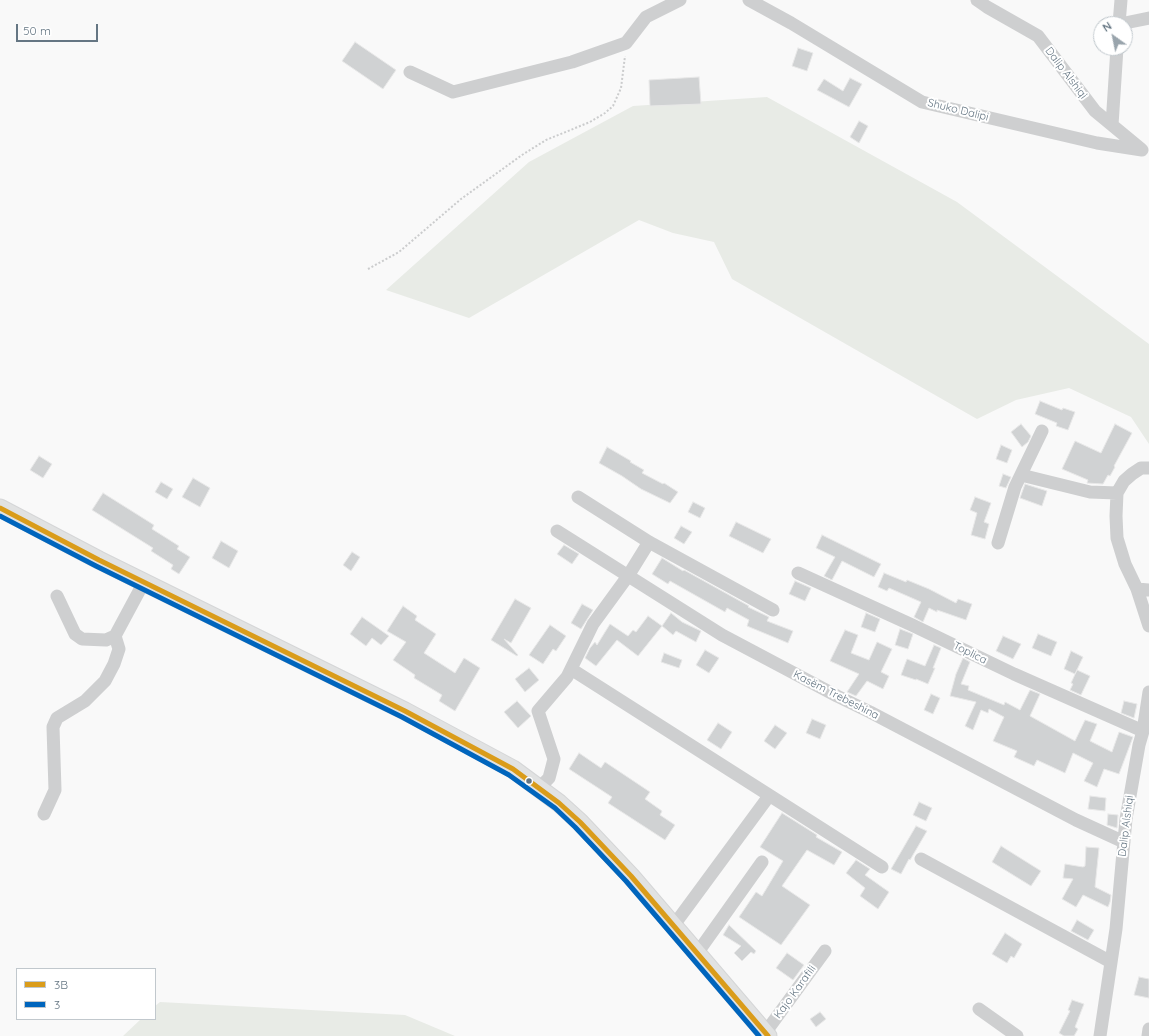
<!DOCTYPE html>
<meta charset="utf-8">
<style>
body{margin:0}
#map{position:relative;width:1149px;height:1036px;overflow:hidden;background:#f9f9f9;font-family:Quicksand,sans-serif}
canvas{display:block}
.legend{position:absolute;left:16px;top:968px;width:140px;height:52px;box-sizing:border-box;background:#fff;border:1px solid #c1c8cd;margin:0;padding:5px 7px;list-style:none;font-size:12px;color:#657683}
.legend li{display:flex;align-items:center;gap:8px;height:20px}
.legend b{width:20px;border:1px solid #c1c8cd}
.north{position:absolute;left:1093px;top:16px;width:40px;height:40px;box-sizing:border-box;background:#fff;border:1px solid #c1c8cd;border-radius:50%;rotate:327deg;font-size:11px;font-weight:700;line-height:16px;text-align:center;color:#657683}
.north::after{content:'';display:block;margin:auto;width:14px;height:18px;background:#99a4ac;clip-path:polygon(50% 0,100% 100%,50% 72%,0 100%)}
.scale{position:absolute;left:16px;top:24px;width:82px;height:18px;box-sizing:border-box;border:2px solid #657683;border-top:0;padding-left:5px;font-size:12px;line-height:14px;white-space:nowrap;color:#657683;-webkit-text-stroke:3px #fff;paint-order:stroke}
</style>
<div id="map">
<canvas width="1149" height="1036"></canvas>
<ul class="legend">
<li><b style="height:5px;background:#da9c1a"></b>3B</li>
<li><b style="height:5px;background:#0065bd"></b>3</li>
</ul>
<div class="north">N</div>
<div class="scale">50 m</div>
</div>
<script>
const ctx = document.querySelector('canvas').getContext('2d');
ctx.lineJoin = 'round';
function fill(path, color) {
  ctx.fillStyle = color;
  ctx.fill(path, 'evenodd');
}
function toPath(rows) {
  const path = new Path2D();
  for (const r of rows) {
    path.moveTo(r[0], r[1]);
    for (let i = 2; i < r.length; i += 2) path.lineTo(r[i], r[i + 1]);
  }
  return path;
}
function strokePath(path, color, width, dash) {
  ctx.strokeStyle = color;
  ctx.lineWidth = width;
  ctx.lineCap = dash ? 'butt' : 'round';
  ctx.setLineDash(dash || []);
  ctx.stroke(path);
}
function write(font, color, halo, rows, align = 'center') {
  ctx.font = font + ' Quicksand,sans-serif';
  ctx.lineWidth = 4;
  ctx.setLineDash([]);
  ctx.textBaseline = 'middle';
  ctx.strokeStyle = halo;
  ctx.fillStyle = color;
  for (const [text, x, y, turn = 0] of rows) {
    ctx.save();
    ctx.translate(x, y);
    ctx.rotate((+turn || 0) * Math.PI / 180);
    ctx.textAlign = isNaN(turn) ? turn : align;
    if (halo) ctx.strokeText(text, 0, 0);
    ctx.fillText(text, 0, 0);
    ctx.restore();
  }
}
fill(toPath([
 [767,97,957,202,1149,344,1149,444,1131,417,1069,388,1016,400,977,419,732,279,714,242,673,233,639,220,469,318,386,290,529,162,633,106],
 [160,1002,405,1015,455,1036,123,1036,141,1019,155,1019,155,1006]
]), '#e8ebe6');
const building = toPath([
 [355,42,396,70,383,89,342,61,355,42],
 [798,48,813,53,807,71,792,66,798,48],
 [699,77,701,104,650,106,649,80,699,77],
 [850,78,862,84,849,107,817,90,824,79,843,91,850,78],
 [859,121,868,126,859,143,850,137,859,121],
 [1040,401,1062,410,1063,408,1075,412,1068,430,1056,426,1057,423,1035,414,1040,401],
 [1021,424,1031,436,1028,442,1022,447,1011,432,1021,424],
 [1115,424,1132,433,1114,466,1115,467,1110,476,1108,475,1103,484,1087,483,1088,480,1062,469,1075,441,1101,453,1115,424],
 [1001,445,1012,450,1007,463,996,459,1001,445],
 [607,447,631,461,630,462,644,470,642,473,663,484,664,483,678,492,670,503,641,489,622,476,599,463,607,447],
 [39,456,52,464,43,478,30,470,39,456],
 [1003,474,1011,477,1006,488,999,486,1003,474],
 [193,478,210,488,200,507,182,497,193,478],
 [161,482,173,489,167,499,155,492,161,482],
 [1025,484,1047,491,1042,506,1020,498,1025,484],
 [103,493,154,525,152,529,179,546,177,549,190,557,179,574,171,569,173,565,151,551,153,548,92,510,103,493],
 [975,497,991,503,984,522,989,524,985,539,971,535,977,513,970,510,975,497],
 [693,502,705,508,700,518,688,512,693,502],
 [736,522,771,539,763,553,729,536,736,522],
 [681,526,692,532,684,544,674,538,681,526],
 [822,535,881,564,874,577,842,561,832,580,824,576,835,557,816,548,822,535],
 [221,541,238,551,229,568,212,558,221,541],
 [564,545,579,554,572,564,557,554,564,545],
 [352,552,360,557,351,571,343,565,352,552],
 [662,558,683,571,684,570,749,606,748,607,769,617,767,621,793,631,788,643,747,626,749,620,727,608,725,612,670,581,668,584,652,574,662,558],
 [884,573,906,582,907,580,929,589,956,603,958,599,972,604,966,620,937,610,937,612,929,608,923,622,914,617,921,602,889,588,887,591,878,587,884,573],
 [795,581,811,588,805,601,789,594,795,581],
 [515,599,531,608,511,643,504,639,518,655,517,656,491,640,515,599],
 [582,604,593,610,581,629,571,623,582,604],
 [403,606,417,616,415,620,436,634,424,653,455,673,464,658,480,668,455,711,439,701,442,695,414,678,415,675,393,660,406,642,387,631,403,606],
 [671,613,682,622,701,631,696,642,676,631,673,635,662,626,671,613],
 [866,613,880,619,875,632,861,627,866,613],
 [648,616,662,626,638,656,617,640,596,666,585,658,590,648,595,642,597,645,610,624,628,636,633,630,636,632,648,616],
 [362,617,389,636,381,645,372,638,366,646,350,634,362,617],
 [550,625,566,636,556,651,553,649,543,664,529,655,550,625],
 [900,629,913,634,908,649,895,645,900,629],
 [845,630,858,635,851,653,869,660,877,642,892,649,881,672,889,676,883,689,867,681,856,696,847,692,859,674,830,661,845,630],
 [1038,634,1057,642,1051,656,1032,648,1038,634],
 [1003,636,1021,644,1013,659,996,651,1003,636],
 [934,645,941,648,933,668,935,668,928,684,916,679,916,680,901,675,907,659,925,666,934,645],
 [705,650,719,658,709,673,696,665,705,650],
 [1071,651,1083,657,1075,674,1064,669,1071,651],
 [664,653,682,660,679,668,661,662,664,653],
 [963,658,970,662,961,684,969,686,968,690,1004,705,1005,702,1020,710,1030,690,1040,694,1030,716,1075,741,1085,720,1097,724,1090,741,1112,752,1119,732,1133,737,1119,774,1104,769,1097,787,1084,781,1093,763,1073,753,1065,773,1037,760,1034,766,1014,757,1017,751,993,741,1004,717,989,709,988,713,981,710,973,730,965,726,976,702,950,696,956,674,963,658],
 [529,668,539,680,525,692,515,679,529,668],
 [1077,670,1090,676,1081,695,1070,690,1073,684,1071,683,1077,670],
 [931,694,940,698,933,714,924,710,931,694],
 [517,701,531,716,518,728,504,712,517,701],
 [1124,701,1137,704,1134,718,1121,713,1124,701],
 [812,719,826,725,820,739,806,733,812,719],
 [718,723,732,732,721,749,707,740,718,723],
 [775,725,787,733,775,749,764,741,775,725],
 [579,753,601,768,605,762,650,792,645,799,662,811,660,815,675,825,665,840,608,803,612,797,569,769,579,753],
 [1090,796,1106,798,1105,811,1088,809,1090,796],
 [919,802,932,808,926,821,913,815,919,802],
 [782,813,817,835,816,837,842,852,834,865,807,850,782,886,810,905,781,945,739,917,756,892,762,896,783,861,760,847,782,813],
 [1108,814,1118,815,1117,828,1107,825,1108,814],
 [916,826,927,831,910,860,909,859,901,874,891,869,916,826],
 [1001,846,1041,871,1031,886,992,862,1001,846],
 [1086,847,1099,848,1095,887,1111,895,1110,902,1108,907,1083,895,1076,907,1062,899,1073,879,1063,878,1065,864,1083,867,1085,866,1086,847],
 [856,860,870,869,865,875,889,892,878,909,860,896,865,888,846,873,856,860],
 [1077,920,1094,930,1088,940,1071,931,1077,920],
 [729,925,756,951,754,954,751,952,742,961,734,953,741,946,723,935,729,925],
 [1005,933,1022,944,1014,958,1011,956,1007,963,992,954,1005,933],
 [787,953,804,965,793,980,776,968,787,953],
 [1139,977,1149,979,1149,998,1134,995,1139,977],
 [1072,1000,1084,1004,1075,1027,1078,1029,1074,1036,1064,1036,1059,1033,1070,1011,1068,1010,1072,1000],
 [820,1012,826,1019,816,1027,810,1019,820,1012]
]);
fill(building, '#d0d2d3');
strokePath(building, '#e8e8e8', 1);
const major = toPath([
 [0,508,99,560,405,711,513,769,559,803,580,822,631,876,768,1036]
]);
strokePath(major, '#d5d6d7', 19);
strokePath(toPath([
 [368,269,399,252,461,199,522,155,546,140,590,122,605,113,613,106,621,88,625,56]
]), '#cbcccd', 2, [2, 2]);
strokePath(toPath([
 [749,0,791,23,922,102,1097,143,1142,150],
 [977,0,987,7,1038,36,1095,111,1141,149],
 [1119,24,1121,0],
 [1120,24,1149,18],
 [410,72,453,92,572,62,626,43,646,17,680,0],
 [1112,125,1117,48],
 [1149,468,1141,468,1132,474,1124,481,1117,493,1116,516,1117,538,1125,564,1137,589,1149,626],
 [1021,475,1090,492,1117,493],
 [578,497,649,542,773,610],
 [557,531,722,635,837,696,870,712,1076,820,1124,842],
 [998,543,1015,487,1042,431],
 [798,573,912,625,1014,674,1143,731],
 [1137,589,1149,590],
 [57,596,75,634,82,639,106,640,115,636,144,582],
 [571,669,882,867],
 [541,789,544,783,549,778,554,759,538,711,567,677,593,624,628,576,649,542],
 [44,814,55,790,53,727,57,718,85,701,105,681,114,664,119,649,115,636],
 [921,859,1111,962],
 [674,925,769,796],
 [698,952,762,862],
 [979,1009,1017,1036],
 [765,1033,825,951],
 [1100,1036,1116,929,1126,819,1139,745,1143,731,1149,692],
 [1148,1036,1149,1029]
]), '#cecfd0', 13);
strokePath(major, '#e1e2e2', 17);
strokePath(toPath([
 [0,508,99,560,405,711,513,769,559,803,580,822,631,876,768,1036]
]), '#da9c1a', 5);
strokePath(toPath([
 [0,516,96,566,402,717,509,775,555,808,575,827,626,881,759,1036]
]), '#0065bd', 5);
for (const [x, y, r, color] of [
 [529,781,3.5,"#657683"]
]) {
  const dot = new Path2D();
  dot.arc(x, y, r, 0, 2 * Math.PI);
  ctx.fillStyle = color;
  ctx.fill(dot);
  strokePath(dot, '#fff', 1.5);
}
write('11px', '#657683', '#fff', [
 ["Dalip Alshiqi",1066,73,53],
 ["Shuko Dalipi",958,110,14],
 ["Toplica",970,653,26],
 ["Kasëm Trebeshina",836,695,27],
 ["Dalip Alshiqi",1126,826,-83],
 ["Kajo Karafili",795,992,-54]
]);
</script>
